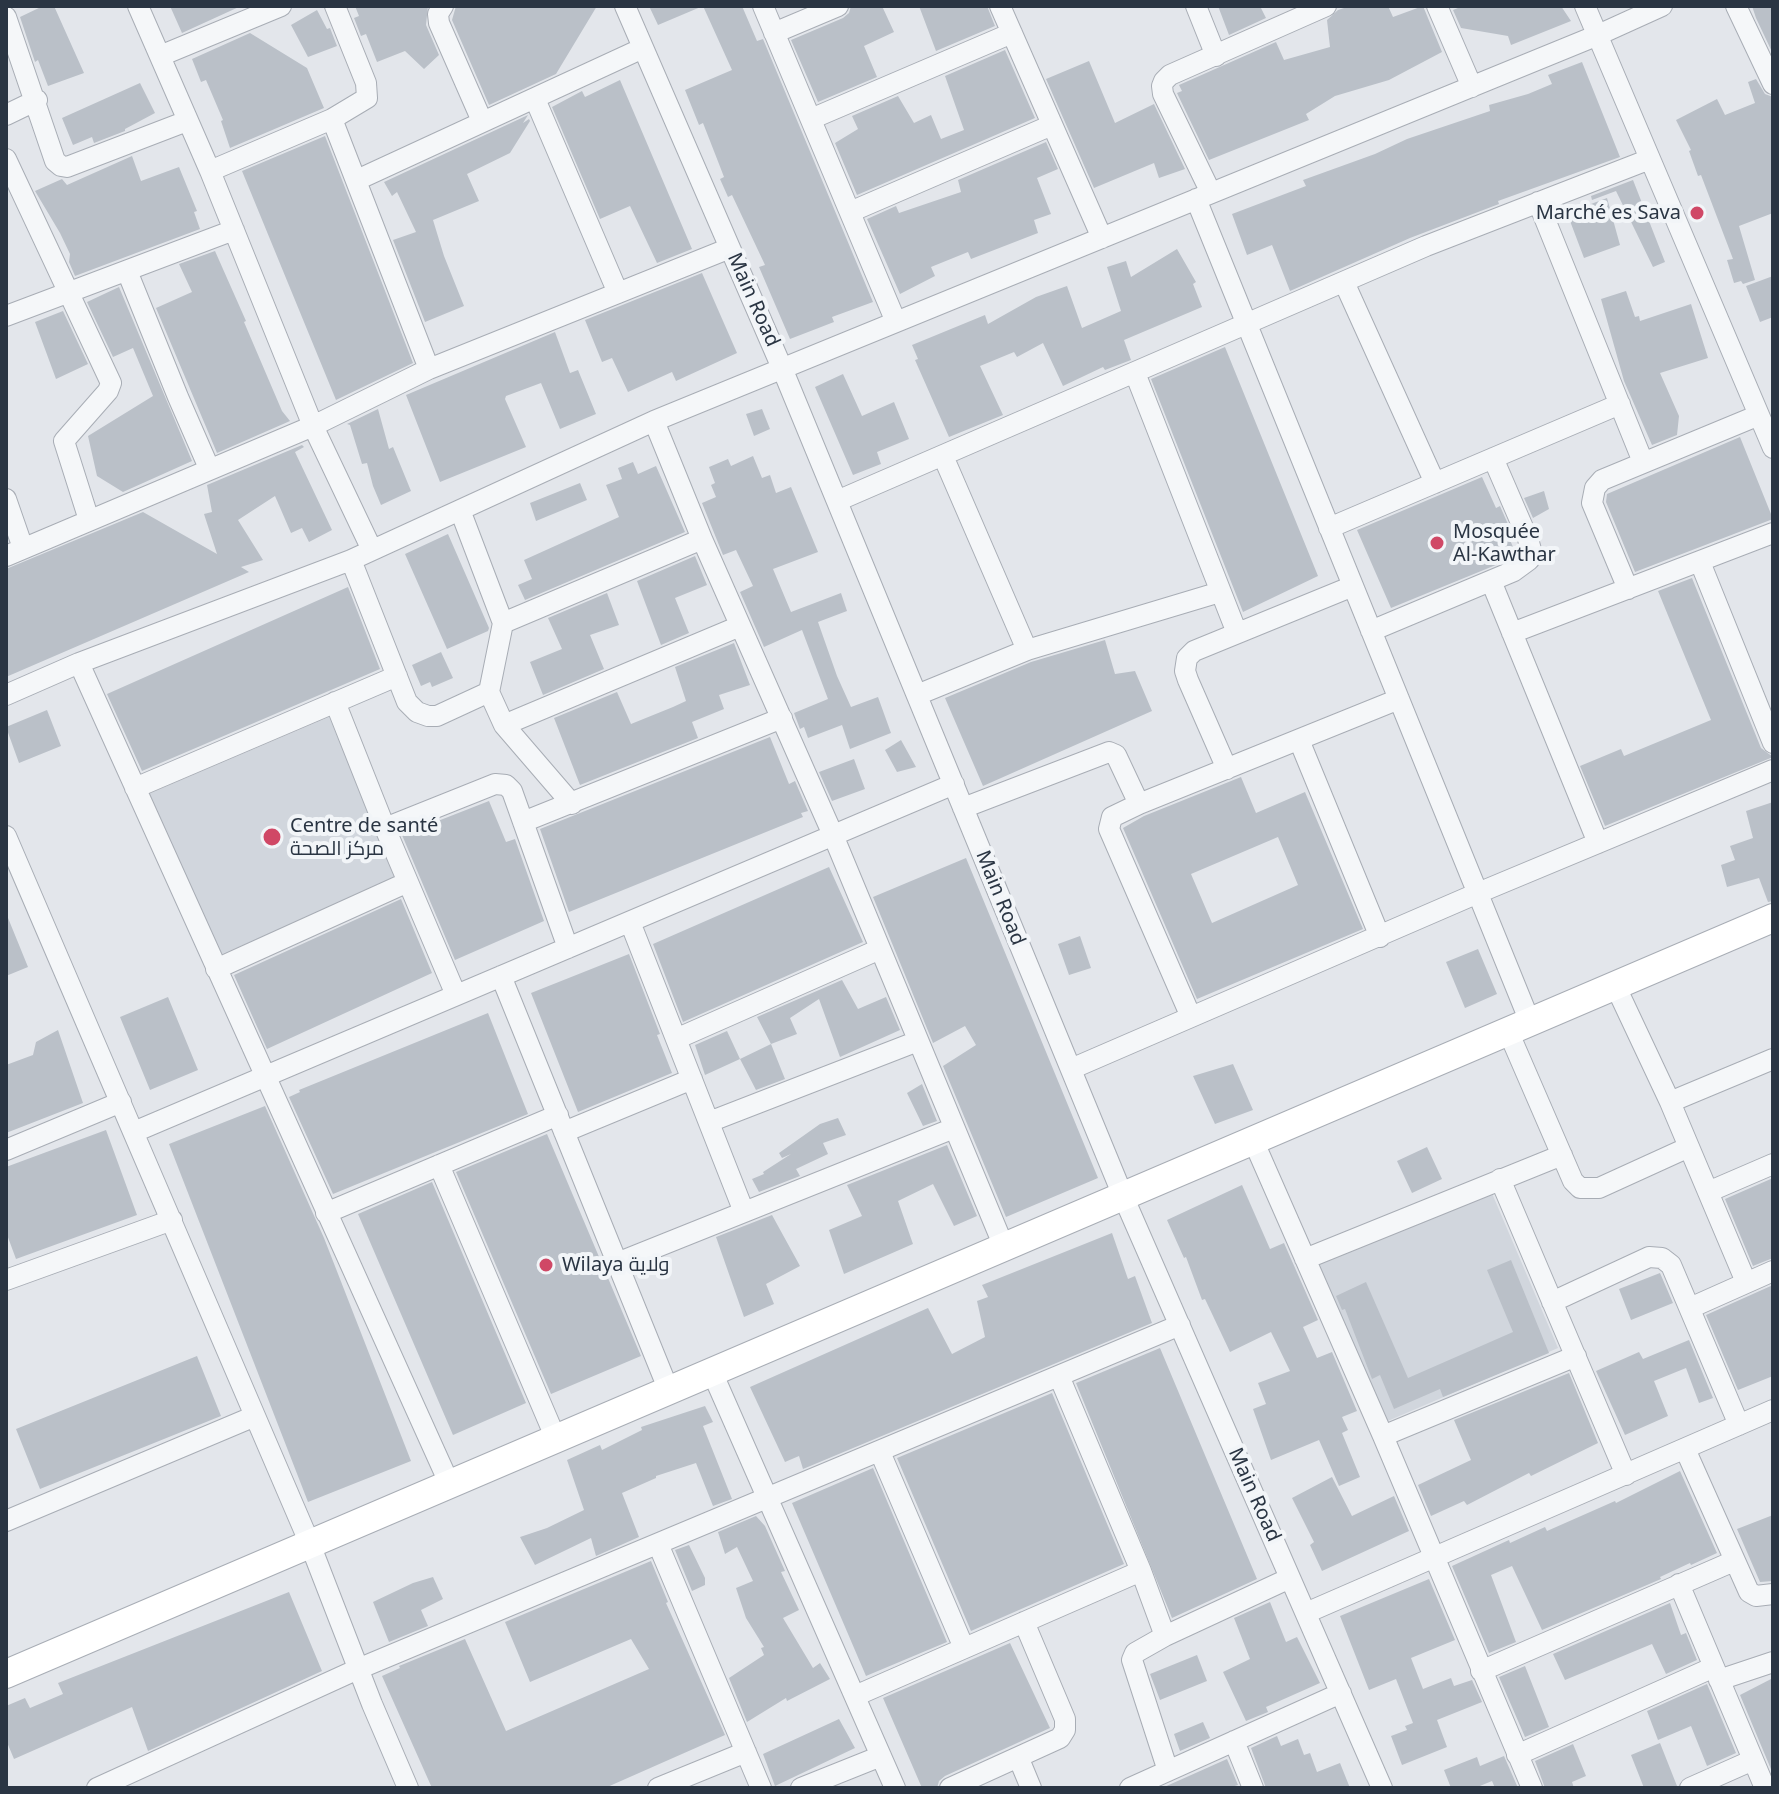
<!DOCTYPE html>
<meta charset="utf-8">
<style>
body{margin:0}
#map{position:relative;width:1779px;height:1794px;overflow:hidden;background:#e3e6eb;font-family:"Noto Sans",sans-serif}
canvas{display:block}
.frame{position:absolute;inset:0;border:8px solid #2a3543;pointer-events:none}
</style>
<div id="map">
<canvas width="1779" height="1794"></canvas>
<div class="frame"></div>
</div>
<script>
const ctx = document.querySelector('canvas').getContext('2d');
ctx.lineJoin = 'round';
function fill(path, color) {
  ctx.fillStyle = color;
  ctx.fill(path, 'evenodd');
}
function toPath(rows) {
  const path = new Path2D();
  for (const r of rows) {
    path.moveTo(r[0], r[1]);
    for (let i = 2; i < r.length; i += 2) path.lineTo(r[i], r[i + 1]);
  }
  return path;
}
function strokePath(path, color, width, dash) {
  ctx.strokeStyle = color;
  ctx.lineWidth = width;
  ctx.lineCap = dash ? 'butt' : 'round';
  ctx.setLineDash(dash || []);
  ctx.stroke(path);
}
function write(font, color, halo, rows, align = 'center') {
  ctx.font = font + ' "Noto Sans",Cairo,sans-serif';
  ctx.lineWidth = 8;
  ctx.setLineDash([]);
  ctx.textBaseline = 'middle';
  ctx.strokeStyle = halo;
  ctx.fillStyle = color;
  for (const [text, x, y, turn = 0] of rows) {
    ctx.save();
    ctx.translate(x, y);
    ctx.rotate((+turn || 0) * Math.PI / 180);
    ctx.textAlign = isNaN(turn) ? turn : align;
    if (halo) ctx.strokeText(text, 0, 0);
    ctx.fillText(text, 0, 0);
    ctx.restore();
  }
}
fill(toPath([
 [329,717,397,879,215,957,146,795],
 [1491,1191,1558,1348,1383,1423,1317,1265]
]), '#d1d6dd');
fill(toPath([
 [43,6,54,6,84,73,48,86,38,60,35,62,20,17],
 [170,6,241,6,182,33],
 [355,6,428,6,426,25,439,55,424,69,405,51,377,62,366,34,361,36,354,18,359,16],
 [456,6,597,6,556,74,489,105,452,20],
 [649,6,742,6,757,41,763,39,873,302,832,317,834,322,790,339,759,267,765,265,732,195,728,197,720,179,724,177,719,164,703,123,699,125,685,90,732,70,703,6,658,25],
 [851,6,882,6,894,32,864,46,877,77,818,102,791,40,843,18,849,13],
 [919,6,987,6,995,26,936,51],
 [1218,6,1260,6,1266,18,1229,35],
 [1350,6,1388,6,1393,17,1423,6,1442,52,1389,80,1335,96,1306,114,1309,120,1209,160,1177,93,1182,91,1179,85,1276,42,1284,60,1330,47,1327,20,1338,10],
 [1463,6,1561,6,1571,21,1511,45,1508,36,1461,28,1453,10],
 [1752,6,1773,6,1773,54,1756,18],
 [317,10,327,29,330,28,337,46,308,57,291,25],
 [250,33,307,68,324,108,230,148,221,121,223,120,206,80,201,82,192,59],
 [1005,50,1035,118,857,195,835,143,858,129,852,116,898,96,914,123,931,115,941,139,964,130,945,76],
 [1089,61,1115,123,1154,104,1185,169,1159,178,1154,163,1094,188,1046,79],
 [1582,62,1620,157,1498,201,1499,204,1410,238,1290,291,1272,245,1247,255,1232,214,1306,186,1303,180,1375,154,1407,139,1490,111,1489,105,1528,94,1552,84,1548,75],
 [1756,79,1765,94,1773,97,1773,213,1739,226,1755,280,1743,284,1741,281,1734,283,1727,260,1733,259,1701,175,1698,176,1689,151,1691,150,1676,120,1717,99,1725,115,1755,103,1748,82],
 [620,80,692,249,657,263,630,206,600,219,552,107,582,91,585,97],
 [140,83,155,113,125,129,125,131,94,143,92,137,73,145,62,118],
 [528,115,523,123,529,119,530,121,510,153,467,174,479,201,433,220,444,256,464,306,425,322,393,240,416,232,397,192,392,196,384,182],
 [325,136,413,363,336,400,242,171],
 [1046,142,1058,169,1037,178,1051,214,1034,220,1038,233,971,259,968,252,931,267,935,276,900,294,867,219,896,206,899,213,961,192,958,180],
 [132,156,141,181,179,167,197,211,194,212,200,229,75,276,69,262,70,254,60,233,35,191,62,179,67,185],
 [1633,180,1665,262,1653,267,1616,191,1592,200,1591,196],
 [1607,198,1620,245,1584,258,1567,213],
 [1177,249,1196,282,1193,284,1202,307,1124,340,1131,360,1105,370,1103,367,1063,386,1043,343,1017,357,1014,352,980,366,1003,415,949,437,915,360,918,359,912,345,985,315,988,324,1036,297,1067,286,1082,328,1121,311,1107,267,1126,261,1131,277],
 [215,251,246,321,244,322,282,411,290,421,217,453,156,308,192,292,179,264],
 [702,273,737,353,676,381,672,372,628,392,612,358,602,362,585,320],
 [1773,276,1773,317,1760,322,1746,286],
 [119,287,192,461,123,492,97,476,88,436,153,396,133,348,113,357,87,302],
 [1626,291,1635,317,1639,316,1640,321,1691,304,1708,358,1660,373,1679,416,1677,435,1652,445,1624,381,1601,299],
 [63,311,88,364,56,379,35,322],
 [555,332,570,373,578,370,596,414,560,429,541,383,506,396,505,399,526,447,440,482,406,395],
 [1225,347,1318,576,1243,612,1151,379],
 [843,374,862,416,894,402,909,439,877,452,881,464,853,475,815,387],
 [378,409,389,449,393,447,411,491,381,505,373,486,367,463,362,464,350,425,347,424],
 [762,409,770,429,754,436,746,414],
 [1740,437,1773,519,1635,572,1606,502,1607,494],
 [302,445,304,447,295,452,332,530,309,542,302,528,291,533,275,496,238,520,263,560,241,567,249,572,6,677,6,569,143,512,217,554,204,514,212,512,207,485],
 [753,456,762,478,770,475,776,493,791,487,818,552,773,569,791,612,841,593,847,611,818,622,837,676,851,707,878,697,891,733,850,749,842,725,808,738,804,727,800,729,794,713,828,699,802,630,764,647,740,592,753,586,736,550,723,555,702,503,716,497,711,485,715,483,709,467,728,459,731,466],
 [633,462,638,474,656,466,685,532,525,600,518,585,532,579,524,560,619,517,606,485,622,479,618,468],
 [1482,477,1496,508,1500,506,1511,531,1507,533,1516,554,1508,560,1391,608,1357,530],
 [580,483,587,500,536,521,530,503],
 [1544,491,1549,509,1533,518,1524,498],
 [448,534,489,628,488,631,447,649,405,554],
 [695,556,707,585,675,598,689,633,661,645,637,581],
 [1692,578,1761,748,1773,757,1605,826,1580,766,1621,749,1624,756,1711,720,1658,591],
 [348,587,380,669,142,771,107,694],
 [607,593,619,625,590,635,604,669,543,695,530,662,562,649,548,618],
 [1105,640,1115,674,1135,671,1152,711,983,786,945,698,1031,662],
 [734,643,750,685,719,695,724,709,692,722,698,738,580,785,554,718,617,692,631,724,673,707,686,701,675,667],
 [441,652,453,678,432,687,430,682,421,686,412,665],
 [47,710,61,746,19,763,6,727],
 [770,737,789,784,795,781,808,811,801,813,803,817,569,912,540,829],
 [901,740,916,767,897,772,885,750],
 [854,759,865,789,832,801,819,772],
 [1241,777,1256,813,1305,792,1363,929,1197,999,1123,828,1144,816],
 [1278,837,1298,885,1212,923,1191,874],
 [489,801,506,842,515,839,544,921,455,960,402,835],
 [1773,802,1773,901,1768,902,1759,878,1727,887,1721,865,1735,860,1730,846,1753,838,1746,811],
 [966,858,1098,1178,1006,1217,943,1066,976,1045,965,1026,933,1043,873,897],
 [829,867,863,942,683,1022,653,944],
 [401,899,432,973,267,1049,234,975],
 [6,913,28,967,6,976],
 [1080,936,1091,968,1069,975,1058,944],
 [1478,949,1497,994,1465,1008,1446,962],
 [629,954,660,1034,657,1035,672,1073,578,1112,531,993],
 [842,980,858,1009,886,997,900,1030,840,1057,819,999,790,1018,797,1034,771,1044,757,1017],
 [168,997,198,1070,150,1090,120,1017],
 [488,1013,528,1114,333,1194,289,1097,300,1092,299,1090],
 [58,1030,83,1103,6,1133,6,1065,33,1055,36,1042],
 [727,1031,740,1059,705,1075,695,1045],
 [771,1044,785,1079,756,1090,740,1059],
 [1233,1064,1253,1110,1215,1124,1193,1076],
 [922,1084,937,1121,923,1126,907,1093],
 [265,1106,324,1238,411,1461,308,1502,169,1144],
 [838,1118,846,1135,823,1143,828,1154,796,1169,800,1176,759,1192,752,1179,764,1174,763,1172,791,1154,782,1158,779,1153,820,1124],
 [106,1130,137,1215,16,1259,6,1232,6,1167],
 [547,1134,641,1356,551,1394,456,1172],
 [947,1145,977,1216,954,1226,933,1184,898,1201,913,1244,844,1274,829,1230,862,1216,847,1185],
 [1427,1147,1442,1179,1412,1193,1397,1161],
 [1773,1178,1773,1258,1753,1266,1725,1199],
 [432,1182,526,1403,453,1435,358,1214],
 [1242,1185,1270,1249,1284,1243,1318,1320,1303,1327,1317,1358,1332,1352,1357,1411,1342,1417,1348,1430,1342,1433,1360,1477,1339,1486,1319,1440,1271,1460,1253,1409,1266,1404,1258,1383,1290,1371,1271,1332,1230,1352,1205,1299,1202,1300,1186,1257,1184,1258,1167,1220],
 [772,1215,800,1266,766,1284,774,1304,744,1317,716,1237],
 [1112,1233,1128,1279,1135,1276,1152,1323,803,1469,799,1456,785,1462,750,1387,928,1308,952,1354,985,1337,977,1301,988,1297,982,1285],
 [1511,1260,1549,1353,1443,1397,1440,1389,1394,1409,1380,1375,1372,1379,1345,1309,1342,1310,1336,1296,1366,1282,1408,1378,1513,1332,1487,1270],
 [1660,1273,1673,1303,1631,1320,1619,1289],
 [1773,1285,1773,1376,1738,1390,1706,1315],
 [1689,1340,1713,1398,1699,1403,1686,1368,1654,1381,1668,1416,1625,1435,1596,1371,1639,1352,1643,1359],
 [1160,1348,1257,1579,1172,1618,1076,1383],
 [197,1356,221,1416,40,1489,16,1429],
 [1569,1373,1598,1443,1531,1476,1529,1473,1467,1505,1464,1501,1431,1516,1418,1485,1471,1460,1454,1420],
 [1052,1393,1124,1564,971,1631,897,1458],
 [705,1406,713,1422,703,1426,732,1499,713,1506,696,1463,656,1476,656,1478,622,1493,639,1537,596,1556,591,1538,535,1565,520,1537,547,1528,584,1510,567,1460,600,1445,602,1450,642,1430,641,1427],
 [873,1468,947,1642,866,1676,792,1503],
 [1680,1471,1717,1553,1691,1565,1690,1563,1660,1577,1661,1579,1542,1630,1512,1566,1491,1575,1516,1642,1489,1653,1452,1566,1509,1540,1510,1543,1545,1527,1547,1531,1615,1501,1616,1503],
 [1332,1477,1352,1516,1394,1496,1409,1531,1322,1571,1310,1545,1314,1542,1292,1498],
 [1773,1515,1773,1581,1760,1582,1737,1529],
 [756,1516,765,1526,785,1571,781,1572,799,1610,783,1618,813,1668,820,1663,830,1679,787,1701,786,1698,747,1722,729,1678,764,1655,761,1648,764,1647,746,1618,736,1588,753,1581,737,1547,725,1554,718,1532],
 [689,1545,705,1578,705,1585,692,1591,675,1550],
 [651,1561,668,1602,666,1603,725,1735,605,1788,432,1788,382,1676,400,1668,399,1666,465,1639,506,1731,649,1669,631,1639,530,1682,505,1622],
 [433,1577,443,1599,421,1610,428,1626,389,1642,373,1602,413,1583],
 [1429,1579,1455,1640,1411,1658,1423,1689,1451,1678,1454,1686,1472,1680,1482,1702,1437,1720,1447,1747,1402,1765,1391,1736,1407,1730,1405,1726,1413,1723,1396,1679,1369,1690,1340,1616],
 [289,1592,322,1671,148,1751,132,1707,14,1759,6,1740,6,1706,25,1698,30,1708,63,1694,58,1683],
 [1270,1602,1286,1642,1297,1637,1320,1683,1266,1707,1268,1712,1246,1721,1223,1672,1250,1659,1234,1618],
 [1670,1603,1681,1635,1686,1633,1697,1660,1666,1674,1652,1644,1565,1680,1553,1654],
 [1010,1643,1050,1728,945,1776,939,1781,937,1788,922,1788,883,1698],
 [1197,1655,1207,1681,1160,1700,1150,1674],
 [1525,1666,1549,1727,1525,1737,1499,1677],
 [1773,1678,1773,1774,1740,1695],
 [1707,1684,1736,1753,1707,1766,1691,1726,1658,1740,1647,1711],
 [839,1719,855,1748,775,1786,763,1754],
 [1203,1722,1210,1738,1180,1751,1174,1734],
 [1277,1736,1281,1746,1298,1739,1304,1755,1310,1753,1317,1772,1340,1763,1350,1788,1266,1788,1251,1748],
 [1660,1743,1677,1786,1677,1788,1644,1788,1631,1755],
 [1573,1744,1586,1776,1572,1782,1574,1788,1545,1788,1535,1761],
 [1504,1756,1518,1788,1495,1788,1492,1781,1475,1788,1451,1788,1444,1770,1477,1757,1480,1766],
 [1227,1759,1238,1785,1228,1788,1162,1788]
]), '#bac0c8');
const street = toPath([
 [138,6,210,171,313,426,372,550],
 [443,6,438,14,439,23,482,121],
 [625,6,782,368,1123,1196,1382,1788],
 [763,6,896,322],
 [1000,6,1102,238],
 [1196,6,1216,56],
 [1437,6,1472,87],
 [1585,6,1773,448],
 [1736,6,1773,84],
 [6,17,55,161,61,166,67,167,187,121],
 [774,33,838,6],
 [160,56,281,6],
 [535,99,618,293],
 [6,115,37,100],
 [332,119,429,369],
 [811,119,1012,33],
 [6,159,111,383,108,391,64,441,89,520],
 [210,171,332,119,367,98,366,83,335,6],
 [357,180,643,48],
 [1211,193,1163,94,1162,86,1164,81,1170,75,1326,6],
 [1196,199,1530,1022],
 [1538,202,1643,462],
 [850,212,1052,125],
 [127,271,178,397,209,468],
 [1344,282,1435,483],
 [6,316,234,230],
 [1135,373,1237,633],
 [654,421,702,539,833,835,1004,1247],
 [943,456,1027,650],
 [6,499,23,548],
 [837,501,1426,246,1650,159],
 [460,510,503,623,489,692,504,725,572,804],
 [1329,528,1620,404],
 [6,556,313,426,429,369,730,248],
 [351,560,407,702,417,712,428,716,437,716,489,692],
 [1700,562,1773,743],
 [1491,581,1598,843],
 [1628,589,1592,503,1595,488,1602,480,1759,415],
 [503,623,702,539],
 [1371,631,1514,571,1529,560,1531,550,1528,539,1493,458],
 [1512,633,1773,533],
 [79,663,450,1485],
 [6,695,79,663,351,560,654,421,1598,35,1662,6],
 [917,695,1027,650,1220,592],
 [335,702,385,828,456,995],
 [504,725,740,626],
 [1299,740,1380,937],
 [1227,769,1188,680,1185,671,1187,658,1194,651,1353,586],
 [135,788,397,676],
 [1139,804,1112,817,1109,829,1191,1017],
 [963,808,1109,752,1116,755,1139,804,1399,699],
 [523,822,782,718],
 [385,828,495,784,506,785,512,791,568,948],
 [6,836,310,1544,372,1704,408,1788],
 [630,922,744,1212],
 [216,969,408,882],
 [501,976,669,1391],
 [1615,985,1670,1102,1746,1282],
 [1508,1031,1573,1181,1580,1188,1599,1188,1689,1147],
 [676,1039,880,949],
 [1071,1069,1478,893,1773,770],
 [1670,1102,1773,1059],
 [709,1122,918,1041],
 [134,1132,954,784],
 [564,1132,692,1079],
 [1253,1140,1383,1436,1532,1788],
 [6,1150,121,1102],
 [439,1165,556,1439],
 [1500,1179,1626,1475],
 [1708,1192,1773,1164],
 [326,1213,558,1115],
 [1305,1259,1562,1155],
 [617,1263,954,1128],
 [6,1280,172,1220],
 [1552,1302,1649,1257,1662,1258,1671,1265,1739,1425],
 [1690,1308,1773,1271],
 [712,1372,895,1788],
 [1059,1376,1141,1571,1165,1636],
 [1383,1436,1576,1356],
 [1685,1449,1749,1592,1756,1596,1773,1594],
 [880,1452,964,1648],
 [6,1521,255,1416],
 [658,1544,761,1788],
 [1679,1584,1765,1788],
 [1306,1613,1773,1410],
 [1481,1671,1734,1561],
 [1719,1680,1773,1662],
 [855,1696,1141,1571],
 [1234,1741,1253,1788],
 [1517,1755,1714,1667],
 [1019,1759,1031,1788],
 [1168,1771,1132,1660,1135,1653,1165,1636,1290,1578],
 [97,1788,358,1669,1180,1325],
 [658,1788,746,1752],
 [801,1788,881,1756],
 [950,1788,1060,1738,1065,1730,1065,1719,1024,1622],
 [1130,1788,1341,1693],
 [1690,1788,1753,1760]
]);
const secondary = toPath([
 [6,1674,1773,918]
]);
strokePath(street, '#a8adb5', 22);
strokePath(secondary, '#a8adb5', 30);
strokePath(street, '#f5f7f9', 20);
strokePath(secondary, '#fff', 28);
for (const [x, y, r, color] of [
 [1697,213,8,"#d04866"],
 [1437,543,8,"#d04866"],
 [272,837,10,"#d04866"],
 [546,1265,8,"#d04866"]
]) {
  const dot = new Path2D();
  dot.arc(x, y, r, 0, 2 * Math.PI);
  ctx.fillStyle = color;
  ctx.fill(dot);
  strokePath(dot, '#f2f5f8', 3);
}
write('20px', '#2a3543', '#f2f5f8', [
 ["Marché es Sava",1681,213,"right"],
 ["Mosquée",1453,532],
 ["Al-Kawthar",1453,555],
 ["Centre de santé",290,826],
 ["مركز الصحة",290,849],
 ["Wilaya ولاية",562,1265]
], 'left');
write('20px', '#2a3543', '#f2f5f8', [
 ["Main Road",753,300,66],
 ["Main Road",1000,898,68],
 ["Main Road",1254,1495,66]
]);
</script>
